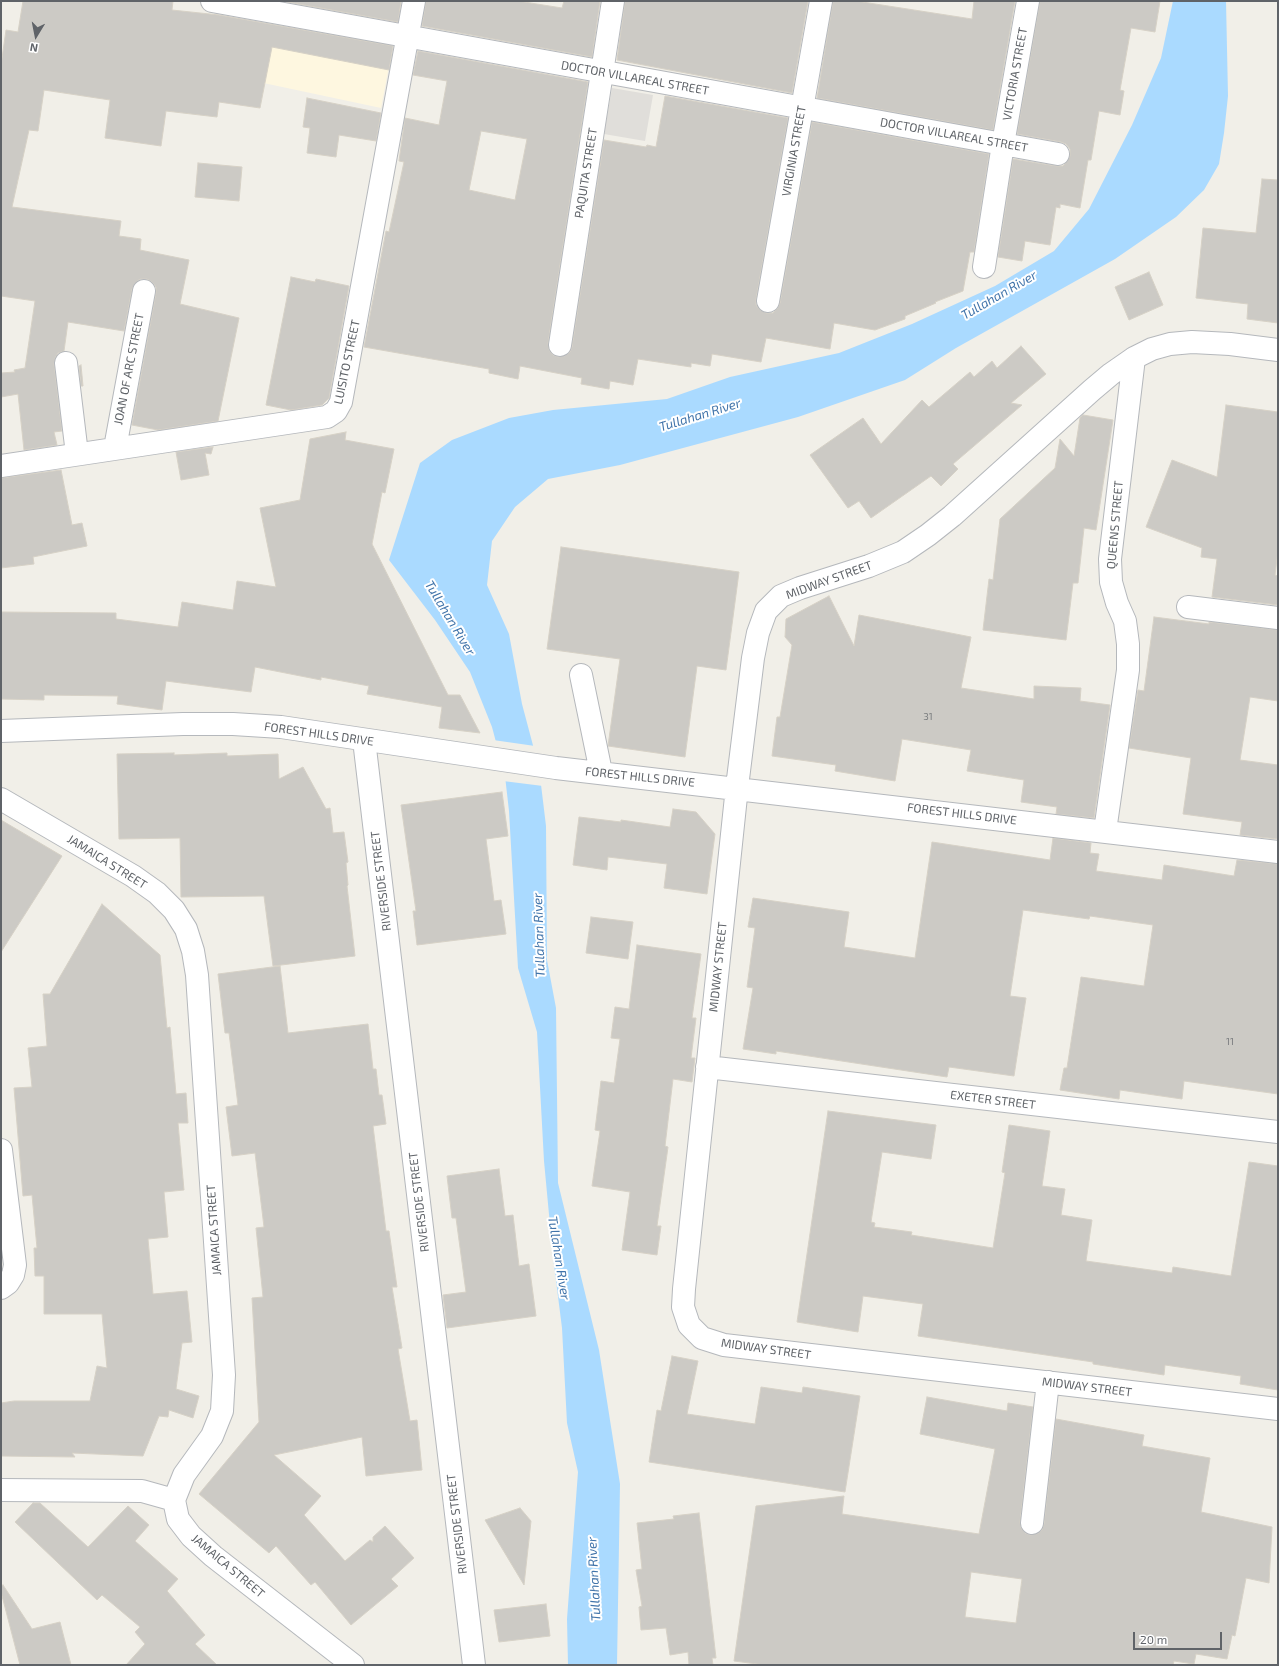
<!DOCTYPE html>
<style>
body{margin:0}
#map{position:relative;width:1279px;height:1666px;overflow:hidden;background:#f1efe8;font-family:"Exo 2",sans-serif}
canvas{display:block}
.frame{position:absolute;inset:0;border:2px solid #5f6368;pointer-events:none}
.north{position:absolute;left:16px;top:16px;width:40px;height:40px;-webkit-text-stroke:3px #fff;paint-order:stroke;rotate:190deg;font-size:11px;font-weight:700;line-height:16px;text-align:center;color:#5f6368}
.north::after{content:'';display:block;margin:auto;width:14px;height:18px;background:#5f6368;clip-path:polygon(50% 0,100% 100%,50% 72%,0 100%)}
.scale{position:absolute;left:1133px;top:1632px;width:89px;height:18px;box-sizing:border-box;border:2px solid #5f6368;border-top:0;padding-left:5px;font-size:12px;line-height:14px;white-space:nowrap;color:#5f6368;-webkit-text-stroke:3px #fff;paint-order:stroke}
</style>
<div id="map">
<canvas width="1279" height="1666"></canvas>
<div class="frame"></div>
<div class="north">N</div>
<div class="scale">20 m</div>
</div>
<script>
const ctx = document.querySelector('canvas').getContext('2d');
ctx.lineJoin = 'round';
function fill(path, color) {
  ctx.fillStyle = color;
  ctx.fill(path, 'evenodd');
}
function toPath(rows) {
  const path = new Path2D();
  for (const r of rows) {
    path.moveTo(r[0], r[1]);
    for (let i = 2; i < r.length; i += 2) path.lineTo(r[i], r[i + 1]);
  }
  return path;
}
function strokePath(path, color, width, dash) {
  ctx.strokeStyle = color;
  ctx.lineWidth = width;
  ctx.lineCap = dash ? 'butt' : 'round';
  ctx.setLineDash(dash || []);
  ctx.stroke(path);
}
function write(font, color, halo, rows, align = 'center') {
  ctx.font = font + ' "Exo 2",sans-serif';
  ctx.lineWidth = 4;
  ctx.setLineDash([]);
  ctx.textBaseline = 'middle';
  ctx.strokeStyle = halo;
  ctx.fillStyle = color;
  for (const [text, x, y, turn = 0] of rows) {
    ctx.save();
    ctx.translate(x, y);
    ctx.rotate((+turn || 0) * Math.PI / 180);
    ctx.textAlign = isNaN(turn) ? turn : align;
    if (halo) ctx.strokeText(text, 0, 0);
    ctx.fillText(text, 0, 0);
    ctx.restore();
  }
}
fill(toPath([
 [217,16,393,45,381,108,207,71]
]), '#fef7e0');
fill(toPath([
 [612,88,653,95,645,141,604,134]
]), '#e0deda');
fill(toPath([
 [1173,1,1226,1,1228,96,1224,133,1219,164,1204,190,1176,217,1115,259,956,348,905,380,798,417,620,465,548,479,515,507,492,541,487,585,509,634,522,704,539,768,546,826,547,960,556,1008,558,1183,599,1350,620,1484,617,1665,568,1665,567,1619,578,1472,567,1423,562,1328,553,1257,544,1161,537,1032,518,968,509,811,505,776,492,727,470,672,435,620,389,560,420,463,452,440,509,418,553,410,667,399,730,377,839,353,912,324,995,286,1054,251,1089,209,1132,125,1161,58]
]), '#aadaff');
fill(toPath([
 [493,740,535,746,543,786,503,781]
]), '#f1efe8');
const building = toPath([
 [23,1,173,1,172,10,219,15,393,46,389,70,272,47,260,108,219,102,217,117,166,111,161,146,105,138,110,100,44,90,38,131,29,130,12,207,121,221,119,236,141,239,140,250,189,260,180,304,239,318,218,421,158,430,132,425,156,293,156,287,152,282,147,279,140,279,135,283,132,289,124,331,68,322,64,351,58,353,55,358,54,364,62,431,54,432,57,445,24,450,18,394,1,397,1,373,15,372,14,370,25,368,35,301,1,296,1,65,6,30,18,32,23,1],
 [282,1,401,1,398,22,282,1],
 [426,1,518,1,562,8,564,1,600,1,592,57,422,26,426,1],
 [625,1,808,1,792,93,617,60,625,1],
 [833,1,856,1,972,19,974,1,1015,1,993,130,817,98,833,1],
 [1040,1,1160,1,1155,32,1131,28,1120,90,1124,91,1120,115,1099,111,1091,160,1088,160,1080,208,1060,204,1060,208,1056,207,1050,245,1025,241,1022,261,998,257,1013,159,1056,166,1063,166,1067,162,1070,156,1070,149,1066,144,1061,142,1017,134,1040,1],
 [418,51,588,82,548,343,549,350,553,355,558,357,565,356,570,352,572,347,604,140,646,147,647,145,656,147,665,96,788,118,756,299,756,305,760,310,766,313,773,313,777,309,780,303,812,122,989,154,974,252,970,252,963,291,935,302,936,303,905,316,905,319,875,330,834,323,830,349,766,338,761,362,712,354,710,366,691,363,691,367,638,359,633,385,610,381,609,389,581,384,582,378,520,366,518,379,489,373,489,369,364,347,386,231,389,232,404,162,399,161,405,118,439,125,447,81,413,75,418,51],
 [481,131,527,139,515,200,469,190,481,131],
 [307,98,381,113,376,141,339,135,336,157,307,153,310,128,303,127,307,98],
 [198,163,242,167,239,201,195,197,198,163],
 [1262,179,1278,180,1278,323,1247,319,1248,304,1196,298,1203,228,1256,233,1262,179],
 [1149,272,1163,305,1129,320,1115,287,1149,272],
 [291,277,315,282,316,279,349,286,329,398,322,405,291,410,266,405,291,277],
 [1021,346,1046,374,1011,403,1022,405,953,464,958,469,941,486,931,476,871,518,859,501,848,508,810,455,863,418,881,444,922,400,929,407,970,372,974,377,992,361,997,368,1021,346],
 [81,365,83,386,81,386,79,366,81,365],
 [1226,405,1278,412,1278,551,1275,575,1278,576,1278,605,1212,597,1217,559,1201,557,1202,548,1146,527,1172,460,1217,477,1226,405],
 [1083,415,1113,420,1096,530,1084,528,1078,583,1073,583,1066,640,983,630,989,579,993,580,1000,519,1055,468,1060,439,1074,456,1080,418,1083,415],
 [346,432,345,440,394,449,385,493,382,492,372,544,448,695,460,695,480,733,439,728,442,707,367,694,369,686,321,677,321,680,255,667,251,692,166,681,162,710,117,704,118,696,44,695,44,700,1,699,1,612,116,613,116,619,178,627,182,602,233,610,237,581,276,587,260,508,300,500,310,439,346,432],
 [213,447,211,454,205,453,209,475,181,480,176,452,213,447],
 [61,470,72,525,82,523,87,546,33,557,34,564,1,568,1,478,61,470],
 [561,547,739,572,726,670,697,666,685,757,608,746,620,659,547,649,561,547],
 [829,596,854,646,859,615,971,637,961,688,1034,699,1034,686,1081,688,1080,701,1110,705,1094,818,1056,814,1057,807,1021,802,1024,780,967,771,971,750,902,739,895,781,835,771,836,765,772,756,777,717,780,717,792,645,785,637,786,619,829,596],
 [1154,617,1209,624,1209,622,1278,630,1278,701,1250,697,1240,760,1278,765,1278,839,1240,835,1242,822,1183,814,1191,758,1129,748,1138,690,1144,691,1154,617],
 [174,753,174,755,227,753,227,756,278,754,279,779,303,767,326,809,330,808,333,833,344,832,348,862,346,863,348,885,347,886,355,956,273,966,264,896,181,897,180,838,119,839,117,754,174,753],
 [502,792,508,836,486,839,494,901,501,900,506,934,417,945,413,911,416,911,401,805,502,792],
 [673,809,696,812,715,834,707,894,664,888,667,864,608,857,607,870,573,865,579,817,621,822,621,820,670,827,673,809],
 [1,820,62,856,1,952,1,820],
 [1053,838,1091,843,1090,853,1099,854,1096,871,1162,880,1164,865,1234,876,1237,860,1278,864,1278,1094,1184,1081,1182,1099,1120,1090,1119,1099,1060,1090,1064,1068,1067,1068,1081,977,1144,986,1153,925,1090,916,1089,919,1023,910,1010,996,1026,998,1014,1076,949,1067,947,1077,776,1051,776,1054,743,1049,753,988,747,987,755,928,748,927,753,898,849,912,844,947,915,958,932,842,1050,860,1053,838],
 [102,904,160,955,167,1028,170,1027,176,1094,186,1093,188,1123,178,1123,184,1190,164,1192,168,1237,148,1239,153,1294,187,1291,192,1342,182,1343,176,1389,199,1396,193,1418,169,1410,168,1417,159,1416,143,1456,72,1453,75,1457,1,1456,1,1403,14,1401,90,1401,97,1366,107,1368,102,1314,44,1314,44,1276,35,1276,34,1248,37,1248,32,1195,23,1196,14,1088,32,1087,28,1048,47,1046,43,994,50,994,102,904],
 [591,917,633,922,628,959,586,953,591,917],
 [637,945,701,954,692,1018,696,1018,691,1058,695,1058,692,1082,673,1079,665,1146,668,1147,657,1226,661,1226,657,1255,622,1250,630,1192,592,1186,600,1131,595,1130,601,1081,614,1083,620,1039,611,1038,615,1007,629,1009,637,945],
 [280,966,288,1033,368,1024,373,1069,376,1069,379,1095,382,1095,386,1124,373,1126,386,1231,389,1231,397,1287,392,1287,402,1348,398,1349,410,1421,417,1420,422,1470,366,1476,362,1437,274,1455,321,1496,304,1515,345,1561,370,1540,373,1542,373,1537,385,1526,414,1558,391,1579,398,1586,351,1625,315,1582,311,1585,276,1546,269,1553,199,1494,259,1422,252,1298,263,1297,256,1228,264,1227,255,1153,232,1156,226,1107,238,1105,229,1033,225,1033,218,974,280,966],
 [828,1111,936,1125,931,1159,882,1152,871,1222,875,1223,874,1227,912,1232,911,1235,993,1248,1005,1173,1002,1172,1009,1125,1050,1131,1042,1186,1065,1189,1061,1215,1092,1220,1086,1261,1172,1273,1173,1267,1231,1276,1249,1162,1278,1166,1278,1390,1240,1384,1241,1376,1165,1365,1164,1375,1093,1364,1093,1362,918,1336,923,1304,863,1296,858,1332,797,1322,828,1111],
 [499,1169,505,1216,513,1215,519,1266,529,1264,536,1316,447,1328,443,1295,466,1292,456,1218,452,1218,447,1176,499,1169],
 [672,1356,698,1361,687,1414,755,1424,761,1387,802,1393,803,1387,860,1396,845,1492,649,1462,657,1410,661,1411,672,1356],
 [927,1397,1007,1411,1008,1403,1033,1407,1020,1522,1021,1528,1025,1533,1030,1535,1037,1534,1042,1530,1044,1524,1056,1419,1144,1435,1142,1446,1210,1458,1201,1512,1272,1527,1269,1583,1246,1578,1235,1636,1232,1635,1227,1659,1196,1654,1194,1664,1174,1661,1173,1665,765,1665,734,1661,756,1506,844,1496,842,1514,979,1534,995,1449,920,1434,927,1397],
 [971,1572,1022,1579,1016,1623,965,1617,971,1572],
 [33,1503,40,1503,88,1547,128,1506,149,1525,135,1541,178,1579,167,1591,205,1635,195,1644,217,1665,126,1665,145,1644,135,1632,140,1627,102,1595,97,1600,15,1522,33,1503],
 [520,1508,531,1521,524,1585,485,1520,520,1508],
 [699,1513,716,1658,712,1658,713,1665,689,1665,688,1652,670,1655,666,1628,641,1630,639,1607,642,1606,636,1570,642,1569,637,1523,674,1519,673,1516,699,1513],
 [3,1585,32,1629,60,1622,71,1665,20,1665,1,1592,1,1586,3,1585],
 [546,1604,550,1636,499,1642,494,1610,546,1604]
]);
fill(building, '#cccac5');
strokePath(building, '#d6d1c6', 1);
const minor = toPath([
 [212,1,1058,154],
 [984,267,1003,144,1028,1],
 [768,301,821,1],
 [560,345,613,1],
 [1278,350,1230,344,1192,342,1170,344,1152,349,1134,358,1111,374,1092,390,952,516,928,535,903,552,869,566,800,588,781,596,766,611,758,633,753,658,737,787,684,1289,683,1307,689,1325,702,1338,724,1345,1278,1409],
 [66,363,77,454],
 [115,448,144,291],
 [1,466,327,417,336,411,341,402,414,1],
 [1188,607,1278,618],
 [581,675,601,772],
 [1,731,183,724,233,724,281,727,556,768,1278,852],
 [364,740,474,1665],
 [1,799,133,876,157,893,174,910,186,929,193,951,197,975,224,1375,222,1411,212,1436,184,1475,174,1500,178,1519,191,1536,213,1556,353,1665],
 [1105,831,1128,670,1128,644,1125,621,1117,603,1111,582,1110,559,1134,358],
 [707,1067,1278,1132],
 [1,1150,15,1265,13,1275,8,1283,1,1288],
 [1,1490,142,1491,174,1500],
 [1032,1523,1048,1382]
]);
strokePath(minor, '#b5b8bc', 24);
strokePath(minor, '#fff', 22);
write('10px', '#7a7d7f', null, [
 ["31",928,717],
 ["11",1230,1042]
]);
write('12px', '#5f6368', '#fff', [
 ["VICTORIA STREET",1015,74,-80],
 ["DOCTOR VILLAREAL STREET",635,78,10],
 ["DOCTOR VILLAREAL STREET",954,135,10],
 ["VIRGINIA STREET",794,151,-80],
 ["PAQUITA STREET",586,173,-81],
 ["LUISITO STREET",347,362,-78],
 ["JOAN OF ARC STREET",129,369,-79],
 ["QUEENS STREET",1115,525,-85],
 ["MIDWAY STREET",829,580,-20],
 ["FOREST HILLS DRIVE",319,734,8],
 ["FOREST HILLS DRIVE",640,777,6],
 ["FOREST HILLS DRIVE",962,814,7],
 ["JAMAICA STREET",107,862,32],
 ["RIVERSIDE STREET",381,881,-97],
 ["MIDWAY STREET",718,967,-84],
 ["EXETER STREET",993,1100,7],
 ["RIVERSIDE STREET",419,1202,-97],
 ["JAMAICA STREET",214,1230,-94],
 ["MIDWAY STREET",766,1349,8],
 ["MIDWAY STREET",1087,1387,7],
 ["RIVERSIDE STREET",457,1524,-97],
 ["JAMAICA STREET",228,1566,40]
]);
write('italic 13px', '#4174aa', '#fff', [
 ["Tullahan River",999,295,-30],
 ["Tullahan River",700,415,-17],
 ["Tullahan River",450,618,59],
 ["Tullahan River",539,935,-92],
 ["Tullahan River",559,1258,81],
 ["Tullahan River",594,1579,-93]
]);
</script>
